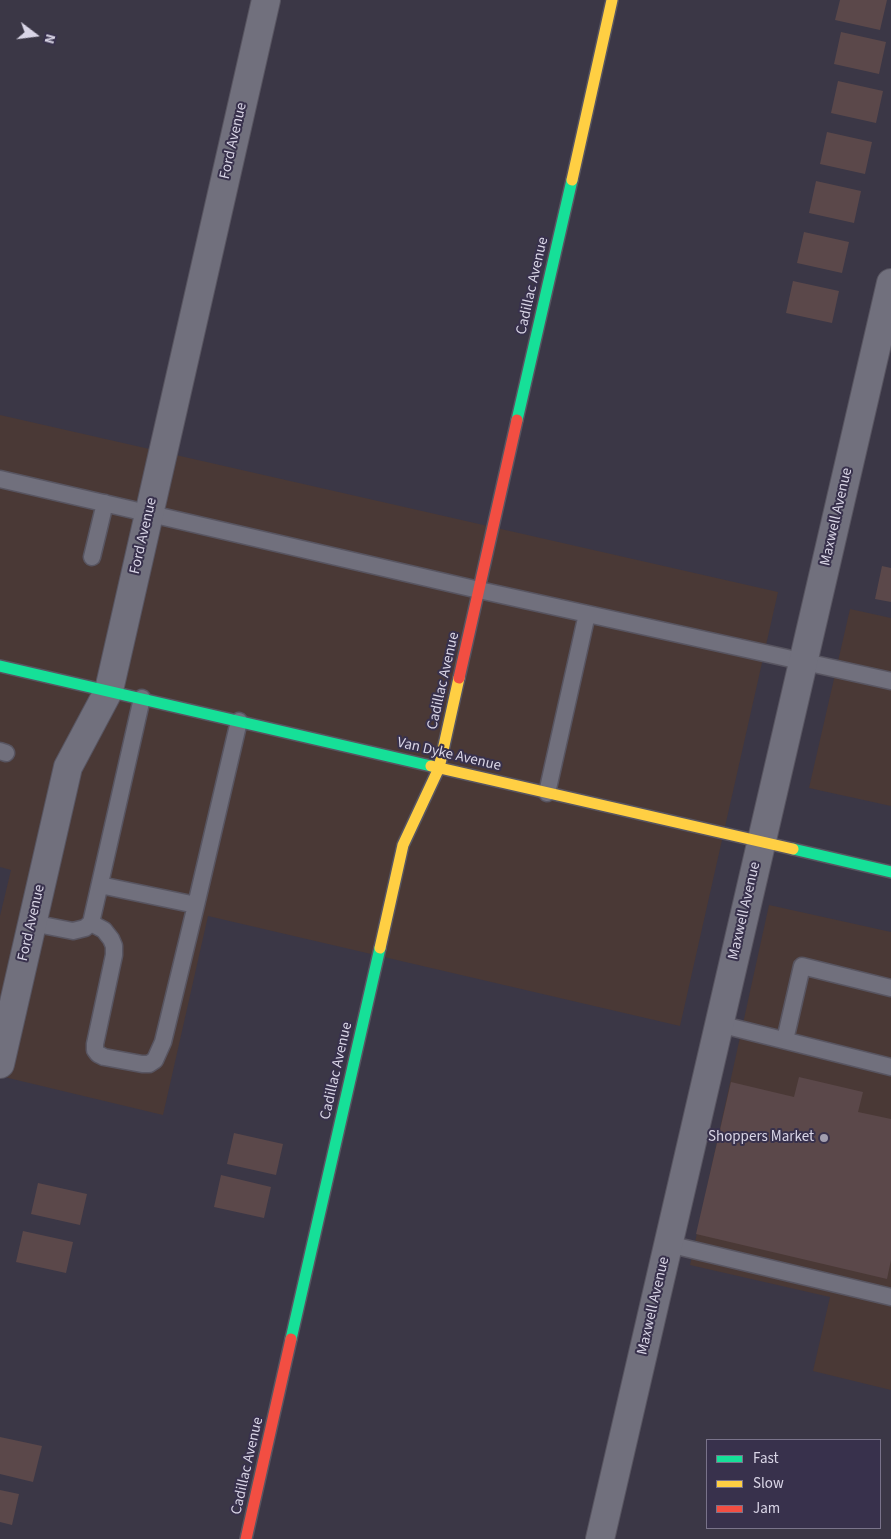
<!DOCTYPE html>
<style>
body{margin:0}
#map{position:relative;width:891px;height:1539px;overflow:hidden;background:#3b3746;font-family:"Source Sans 3",sans-serif}
canvas{display:block}
.legend{position:absolute;left:706px;top:1439px;width:175px;height:90px;box-sizing:border-box;background:#38314c;border:1px solid #79738a;margin:0;padding:6px 9px;list-style:none;font-size:15px;color:#dad6e7}
.legend li{display:flex;align-items:center;gap:10px;height:25px}
.legend b{width:25px;border:1px solid #79738a}
.north{position:absolute;left:10px;top:10px;width:50px;height:50px;-webkit-text-stroke:4px #38314c;paint-order:stroke;rotate:105deg;font-size:14px;font-weight:700;line-height:20px;text-align:center;color:#dad6e7}
.north::after{content:'';display:block;margin:auto;width:18px;height:22px;background:#dad6e7;clip-path:polygon(50% 0,100% 100%,50% 72%,0 100%)}
</style>
<div id="map">
<canvas width="891" height="1539"></canvas>
<ul class="legend">
<li><b style="height:6px;background:#16e098"></b>Fast</li>
<li><b style="height:6px;background:#ffcf43"></b>Slow</li>
<li><b style="height:6px;background:#f24e42"></b>Jam</li>
</ul>
<div class="north">N</div>
</div>
<script>
const ctx = document.querySelector('canvas').getContext('2d');
ctx.lineJoin = 'round';
function fill(path, color) {
  ctx.fillStyle = color;
  ctx.fill(path, 'evenodd');
}
function toPath(rows) {
  const path = new Path2D();
  for (const r of rows) {
    path.moveTo(r[0], r[1]);
    for (let i = 2; i < r.length; i += 2) path.lineTo(r[i], r[i + 1]);
  }
  return path;
}
function strokePath(path, color, width, dash) {
  ctx.strokeStyle = color;
  ctx.lineWidth = width;
  ctx.lineCap = dash ? 'butt' : 'round';
  ctx.setLineDash(dash || []);
  ctx.stroke(path);
}
function write(font, color, halo, rows, align = 'center') {
  ctx.font = font + ' "Source Sans 3",sans-serif';
  ctx.lineWidth = 4;
  ctx.setLineDash([]);
  ctx.textBaseline = 'middle';
  ctx.strokeStyle = halo;
  ctx.fillStyle = color;
  for (const [text, x, y, turn = 0] of rows) {
    ctx.save();
    ctx.translate(x, y);
    ctx.rotate((+turn || 0) * Math.PI / 180);
    ctx.textAlign = isNaN(turn) ? turn : align;
    if (halo) ctx.strokeText(text, 0, 0);
    ctx.fillText(text, 0, 0);
    ctx.restore();
  }
}
fill(toPath([
 [0,415,778,592,680,1026,208,916,163,1115,0,1076,0,916,11,870,0,867],
 [850,609,891,618,891,806,809,788],
 [769,905,891,932,891,1390,813,1371,830,1297,690,1265]
]), '#4a3936');
fill(toPath([
 [840,0,887,0,880,30,835,20],
 [841,32,886,42,879,74,834,64],
 [838,81,883,91,876,123,831,113],
 [827,132,872,142,865,174,820,164],
 [816,181,861,191,854,223,809,213],
 [804,232,849,242,842,273,797,263],
 [793,281,839,291,832,323,786,313],
 [882,566,891,568,891,602,875,599],
 [799,1077,863,1092,858,1112,891,1119,891,1260,887,1279,696,1234,731,1082,794,1097],
 [234,1133,283,1144,276,1175,227,1164],
 [221,1175,271,1187,264,1218,214,1207],
 [38,1183,87,1194,80,1225,31,1214],
 [23,1231,73,1242,66,1273,16,1262],
 [0,1437,42,1446,33,1482,0,1474],
 [0,1490,19,1494,12,1525,0,1522]
]), '#5b484a');
const lane = toPath([
 [0,479,479,590,891,681],
 [92,557,105,503],
 [0,751,6,753],
 [547,793,587,614],
 [196,905,239,721],
 [32,923,73,931,85,928,91,923,142,698],
 [91,923,104,930,111,939,114,946,114,955,95,1044,95,1050,98,1054,104,1057,142,1064,149,1064,155,1060,163,1042,196,905,100,885],
 [719,1024,891,1067],
 [785,1040,802,966,891,988],
 [668,1244,891,1297]
]);
const street = toPath([
 [0,1064,68,767,109,690,266,0],
 [600,1539,891,283]
]);
const fast = toPath([
 [517,420,572,180],
 [0,666,431,766],
 [793,849,891,872],
 [291,1339,380,948]
]);
const slow = toPath([
 [572,180,612,0],
 [431,766,793,849],
 [380,948,403,845,439,768,459,678]
]);
const jam = toPath([
 [459,678,517,420],
 [246,1539,291,1339]
]);
strokePath(lane, '#585561', 19);
strokePath(street, '#585561', 30);
strokePath(fast, '#585561', 14);
strokePath(slow, '#585561', 14);
strokePath(jam, '#585561', 14);
strokePath(lane, '#71707d', 16);
strokePath(street, '#71707d', 28);
strokePath(fast, '#16e098', 11);
strokePath(slow, '#ffcf43', 11);
strokePath(jam, '#f24e42', 11);
for (const [x, y, r, color] of [
 [824,1138,5,"#a29eaf"]
]) {
  const dot = new Path2D();
  dot.arc(x, y, r, 0, 2 * Math.PI);
  ctx.fillStyle = color;
  ctx.fill(dot);
  strokePath(dot, '#38314c', 2);
}
write('15px', '#dad6e7', '#38314c', [
 ["Ford Avenue",234,141,-77],
 ["Cadillac Avenue",533,286,-77],
 ["Maxwell Avenue",837,517,-77],
 ["Ford Avenue",144,536,-77],
 ["Cadillac Avenue",444,681,-77],
 ["Van Dyke Avenue",449,755,13],
 ["Maxwell Avenue",745,911,-77],
 ["Ford Avenue",32,923,-77],
 ["Cadillac Avenue",337,1071,-77],
 ["Maxwell Avenue",654,1306,-77],
 ["Cadillac Avenue",248,1466,-77]
]);
write('15px', '#dad6e7', '#38314c', [
 ["Shoppers Market",814,1138]
], 'right');
</script>
